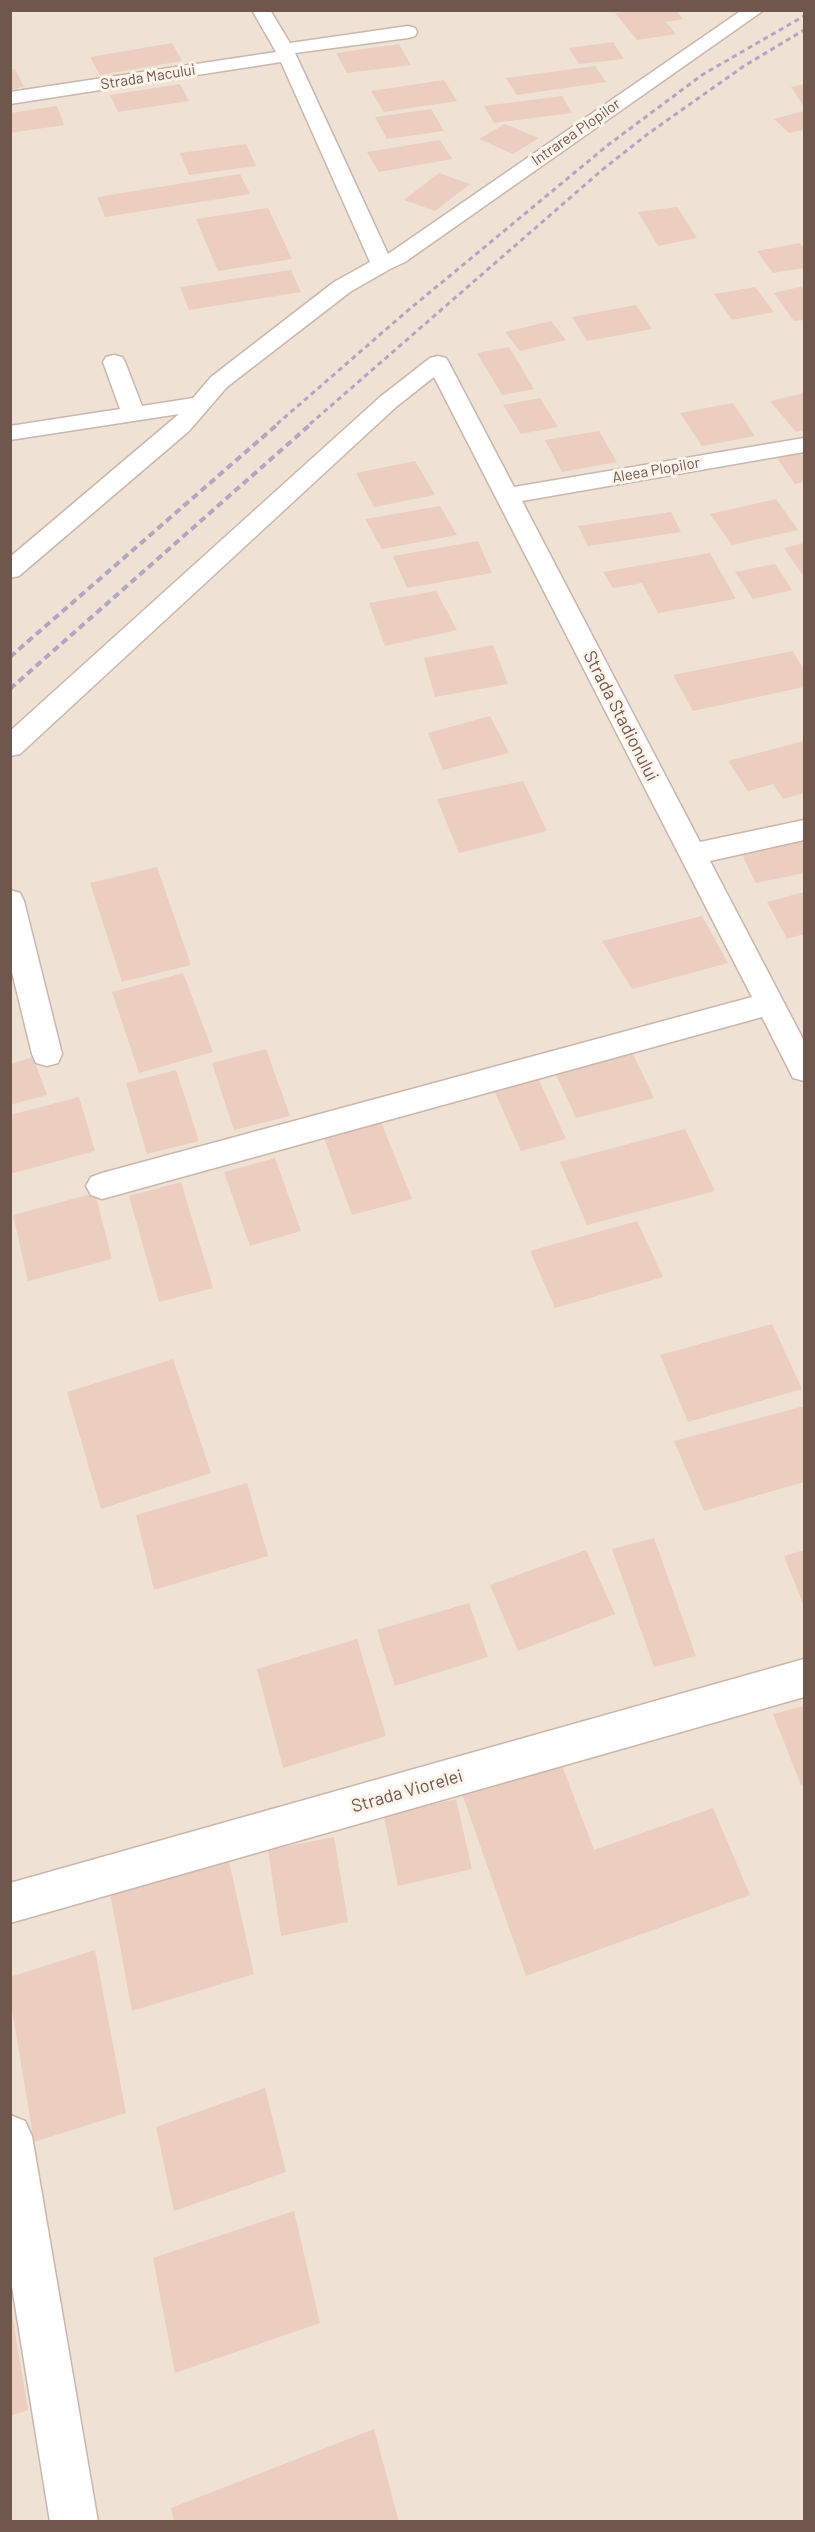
<!DOCTYPE html>
<style>
body{margin:0}
#map{position:relative;width:815px;height:2532px;overflow:hidden;background:#f9f0e5;font-family:Barlow,sans-serif}
canvas{display:block}
.frame{position:absolute;inset:0;border:12px solid #6f574e;pointer-events:none}
</style>
<div id="map">
<canvas width="815" height="2532"></canvas>
<div class="frame"></div>
</div>
<script>
const ctx = document.querySelector('canvas').getContext('2d');
ctx.lineJoin = 'round';
function fill(path, color) {
  ctx.fillStyle = color;
  ctx.fill(path, 'evenodd');
}
function toPath(rows) {
  const path = new Path2D();
  for (const r of rows) {
    path.moveTo(r[0], r[1]);
    for (let i = 2; i < r.length; i += 2) path.lineTo(r[i], r[i + 1]);
  }
  return path;
}
function strokePath(path, color, width, dash) {
  ctx.strokeStyle = color;
  ctx.lineWidth = width;
  ctx.lineCap = dash ? 'butt' : 'round';
  ctx.setLineDash(dash || []);
  ctx.stroke(path);
}
function write(font, color, halo, rows, align = 'center') {
  ctx.font = font + ' Barlow,sans-serif';
  ctx.lineWidth = 6;
  ctx.setLineDash([]);
  ctx.textBaseline = 'middle';
  ctx.strokeStyle = halo;
  ctx.fillStyle = color;
  for (const [text, x, y, turn = 0] of rows) {
    ctx.save();
    ctx.translate(x, y);
    ctx.rotate((+turn || 0) * Math.PI / 180);
    ctx.textAlign = isNaN(turn) ? turn : align;
    if (halo) ctx.strokeText(text, 0, 0);
    ctx.fillText(text, 0, 0);
    ctx.restore();
  }
}
fill(toPath([
 [11,11,804,11,804,2521,11,2521]
]), '#f0e1d5');
fill(toPath([
 [634,10,676,10,683,19,666,22,676,34,637,40,615,13],
 [613,42,624,59,579,64,569,48],
 [172,43,182,61,100,75,90,57],
 [399,44,411,65,347,73,336,53],
 [595,66,606,82,517,95,506,78],
 [15,69,24,87,10,90,10,70],
 [444,80,457,101,384,112,371,91],
 [180,84,189,101,118,112,110,95],
 [804,84,804,107,791,87],
 [562,96,572,113,494,123,484,106],
 [57,106,64,125,10,133,10,113],
 [431,109,444,131,387,139,375,117],
 [804,111,804,130,789,133,774,119],
 [505,124,539,138,513,154,479,139],
 [440,140,452,159,379,172,367,152],
 [246,144,256,166,189,175,180,153],
 [439,173,470,184,435,211,404,200],
 [240,174,250,194,105,217,97,197],
 [677,207,697,238,658,246,638,212],
 [268,208,292,259,218,271,196,219],
 [800,243,804,248,804,268,773,273,757,251],
 [291,270,301,292,189,310,180,287],
 [804,286,804,320,794,321,774,293],
 [755,287,774,312,732,320,714,294],
 [636,305,652,329,587,341,572,317],
 [551,321,566,340,520,351,505,332],
 [509,347,534,389,502,395,477,353],
 [804,393,804,430,796,432,770,401],
 [540,398,558,427,521,434,503,405],
 [733,403,755,436,702,446,680,413],
 [599,431,617,462,562,472,545,440],
 [804,452,804,482,795,484,777,458],
 [415,461,435,495,374,507,356,473],
 [776,499,798,530,732,545,710,514],
 [440,506,457,535,382,549,365,519],
 [671,512,681,532,588,546,578,526],
 [478,541,492,573,407,588,393,556],
 [804,543,804,577,784,548],
 [710,553,736,599,658,613,642,583,613,588,603,572],
 [775,564,792,590,753,599,735,572],
 [436,591,457,630,385,646,369,603],
 [493,645,508,684,435,697,424,658],
 [793,651,804,670,804,687,693,711,673,675],
 [490,716,509,753,443,770,428,733],
 [804,741,804,793,783,799,773,784,748,791,728,761],
 [523,781,547,831,459,853,437,799],
 [804,836,804,873,756,883,739,849],
 [157,867,191,965,122,982,90,883],
 [804,892,804,934,787,939,767,902],
 [702,916,728,963,632,989,602,941],
 [183,973,213,1052,139,1073,112,992],
 [266,1049,290,1116,234,1130,212,1063],
 [631,1050,654,1098,576,1118,554,1070],
 [33,1057,47,1095,10,1105,10,1064],
 [176,1070,199,1141,147,1154,126,1083],
 [537,1076,566,1139,521,1151,493,1088],
 [79,1097,95,1151,10,1174,10,1115],
 [381,1122,412,1199,352,1215,324,1138],
 [685,1129,715,1191,587,1225,560,1162],
 [275,1158,301,1231,250,1246,224,1172],
 [181,1182,213,1288,159,1302,129,1196],
 [95,1193,112,1259,28,1281,13,1215],
 [637,1221,663,1277,555,1308,530,1251],
 [772,1324,802,1389,688,1422,660,1355],
 [173,1359,211,1473,101,1509,67,1392],
 [804,1406,804,1482,704,1511,674,1441],
 [247,1483,268,1556,154,1590,136,1515],
 [654,1538,696,1656,654,1667,612,1549],
 [586,1550,615,1614,518,1651,490,1585],
 [804,1550,804,1606,784,1556],
 [469,1603,488,1657,395,1686,377,1630],
 [357,1639,386,1736,283,1768,257,1669],
 [804,1706,804,1784,801,1785,773,1714],
 [560,1760,594,1850,713,1808,750,1895,526,1976,462,1794],
 [456,1799,472,1869,398,1886,384,1816],
 [334,1837,348,1922,281,1936,268,1850],
 [228,1857,254,1974,132,2011,110,1893],
 [95,1950,126,2113,34,2142,10,1998,10,1977],
 [265,2088,286,2172,174,2211,156,2127],
 [294,2211,320,2323,175,2373,153,2258],
 [10,2302,28,2410,10,2416],
 [374,2429,399,2522,174,2522,171,2508]
]), '#ebcec0');
const minor = toPath([
 [252,10,270,10,290,43,408,26,415,28,417,32,415,36,408,38,295,53,388,254,742,10,764,10,405,262,390,269,350,292,227,387,189,431,19,576,10,578,10,557,179,414,10,440,10,426,120,409,103,362,106,357,114,355,122,357,125,362,142,406,193,398,211,377,334,282,370,262,281,62,10,104,10,92,276,52,252,10],
 [438,356,446,358,449,363,514,487,804,438,804,452,522,501,700,842,804,820,804,840,710,861,804,1041,804,1081,793,1078,762,1017,102,1199,91,1195,86,1186,91,1177,102,1173,752,997,434,377,396,407,20,754,10,756,10,731,380,397,430,358,438,356],
 [10,890,20,893,24,901,62,1054,58,1063,47,1066,36,1063,32,1054,10,964,10,890],
 [804,1659,804,1697,10,1923,10,1883,804,1659],
 [10,2115,25,2121,32,2136,98,2522,50,2522,10,2274,10,2115]
]);
strokePath(minor, '#c9b7ad', 3);
fill(minor, '#fff');
strokePath(toPath([
 [277,424,406,312,608,145,702,75,804,16],
 [310,424,602,170,649,133,744,66,804,30]
]), '#b2a6c1', 3, [5, 4]);
strokePath(toPath([
 [10,657,279,423],
 [10,689,312,423]
]), '#b2a6c1', 4, [7, 4.5]);
write('15px', '#6f574e', '#fcf4eb', [
 ["Strada Macului",148,77,-9],
 ["Intrarea Plopilor",576,132,-35],
 ["Aleea Plopilor",656,470,-10]
]);
write('18px', '#6f574e', '#fcf4eb', [
 ["Strada Stadionului",621,716,63],
 ["Strada Viorelei",407,1791,-16]
]);
</script>
